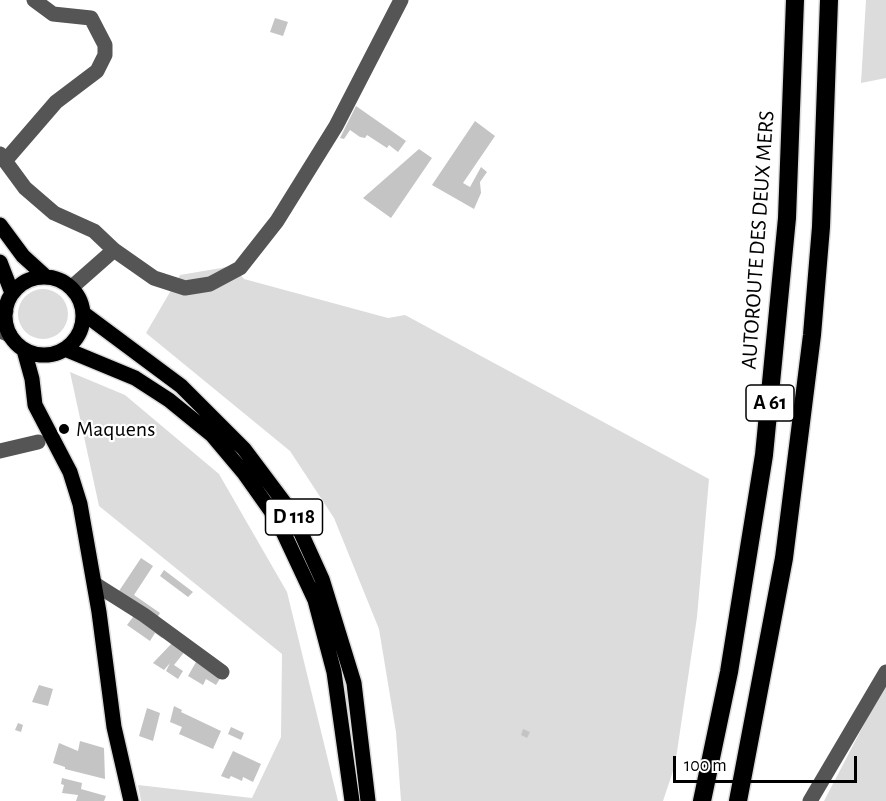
<!DOCTYPE html>
<style>
body{margin:0}
#map{position:relative;width:886px;height:801px;overflow:hidden;background:#fff;font-family:"Alegreya Sans",sans-serif}
canvas{display:block}
.scale{position:absolute;left:673px;top:756px;width:184px;height:27px;box-sizing:border-box;border:3px solid #000;border-top:0;padding-left:8px;font-size:18px;line-height:21px;white-space:nowrap;color:#000;-webkit-text-stroke:4px #fff;paint-order:stroke}
</style>
<div id="map">
<canvas width="886" height="801"></canvas>
<div class="scale">100 m</div>
</div>
<script>
const ctx = document.querySelector('canvas').getContext('2d');
ctx.lineJoin = 'round';
function fill(path, color) {
  ctx.fillStyle = color;
  ctx.fill(path, 'evenodd');
}
function toPath(rows) {
  const path = new Path2D();
  for (const r of rows) {
    if (r.length === 3) {
      path.moveTo(r[0] + r[2], r[1]);
      path.arc(r[0], r[1], r[2], 0, 2 * Math.PI);
      continue;
    }
    path.moveTo(r[0], r[1]);
    for (let i = 2; i < r.length; i += 2) path.lineTo(r[i], r[i + 1]);
  }
  return path;
}
function strokePath(path, color, width, dash) {
  ctx.strokeStyle = color;
  ctx.lineWidth = width;
  ctx.lineCap = dash ? 'butt' : 'round';
  ctx.setLineDash(dash || []);
  ctx.stroke(path);
}
function write(font, color, halo, rows, align = 'center') {
  ctx.font = font + ' "Alegreya Sans",sans-serif';
  ctx.lineWidth = 4.5;
  ctx.setLineDash([]);
  ctx.textBaseline = 'middle';
  ctx.strokeStyle = halo;
  ctx.fillStyle = color;
  for (const [text, x, y, turn = 0] of rows) {
    ctx.save();
    ctx.translate(x, y);
    ctx.rotate((+turn || 0) * Math.PI / 180);
    ctx.textAlign = isNaN(turn) ? turn : align;
    if (halo) ctx.strokeText(text, 0, 0);
    ctx.fillText(text, 0, 0);
    ctx.restore();
  }
}
fill(toPath([
 [866,0,886,0,886,78,861,83],
 [233,266,244,279,388,318,405,315,709,479,697,617,675,765,663,801,401,801,396,732,379,629,334,518,290,451,146,333,180,275],
 [43,314,25],
 [70,372,125,395,219,474,287,592,338,801,141,801,138,785,252,798,281,737,282,654,99,506],
 [886,684,886,801,824,801,884,686]
]), '#dcdcdc');
fill(toPath([
 [275,18,288,22,283,36,270,32],
 [356,106,406,141,398,152,389,145,387,148,367,135,365,138,360,137,350,130,344,139,340,138],
 [475,121,495,136,463,183,470,187,481,167,487,172,480,182,481,193,474,209,432,185],
 [419,149,432,158,391,218,363,198],
 [141,558,153,566,134,595,160,613,157,618,119,591],
 [164,570,193,592,188,597,160,576],
 [136,613,165,634,162,638,155,633,150,641,127,625],
 [174,641,186,650,174,665,183,671,178,679,166,671,170,663,164,670,153,663],
 [196,662,221,677,216,685,206,679,203,685,188,676],
 [39,685,53,689,48,706,32,702],
 [174,706,182,710,181,712,221,731,213,749,179,734,182,727,170,722],
 [147,708,160,713,153,741,139,736],
 [18,723,23,725,21,732,15,730],
 [231,727,244,733,241,740,228,734],
 [523,729,530,732,527,738,521,735],
 [80,741,104,748,105,779,65,769,65,767,53,763,59,743,78,751],
 [233,751,261,764,253,782,243,777,242,781,231,776,229,779,221,776],
 [62,778,82,783,81,789,106,796,104,801,76,801,78,795,62,793,64,785,61,784]
]), '#c4c4c4');
const major = toPath([
 [0,225,23,256,45,276],
 [0,262,12,293],
 [44,316,39],
 [83,313,181,386,244,449,292,513,322,579,354,683,368,801],
 [65,349,135,378,169,400,212,435,244,473,278,521,315,600,334,672,352,801],
 [24,350,32,379,35,405,70,472,80,504,99,612,114,727,131,801]
]);
const highway = toPath([
 [702,801,729,672,764,455,787,218,795,0],
 [738,801,784,558,812,335,821,227,829,0]
]);
strokePath(major, '#dbdbdb', 18);
strokePath(highway, '#dbdbdb', 21);
strokePath(toPath([
 [0,154,25,188,54,213,94,231,114,250],
 [5,161,56,102,97,71,105,55,105,45,91,18,53,14,34,0],
 [72,287,114,250,154,278,185,288,210,284,240,268,277,221,336,126,401,0],
 [0,315,6,311],
 [0,331,10,335],
 [0,451,38,442],
 [95,584,144,615,222,672],
 [810,801,886,672]
]), '#555', 15);
strokePath(major, '#000', 15);
strokePath(highway, '#000', 18);
for (const [x, y, r, color] of [
 [64,429,6,"#000"]
]) {
  const dot = new Path2D();
  dot.arc(x, y, r, 0, 2 * Math.PI);
  ctx.fillStyle = color;
  ctx.fill(dot);
  strokePath(dot, '#fff', 2);
}
for (const [x, y, w] of [
 [770,403,48],
 [294,517,57]
]) {
  const box = new Path2D();
  box.roundRect(x - w / 2, y - 18, w, 36, 4.5);
  ctx.fillStyle = '#fff';
  ctx.fill(box);
  strokePath(box, '#000', 1.5);
}
write('bold 21px', '#000', null, [
 ["A 61",770,403],
 ["D 118",294,517]
]);
write('22px', '#000', '#fff', [
 ["AUTOROUTE DES DEUX MERS",758,240,-86]
]);
write('22px', '#000', '#fff', [
 ["Maquens",76,429]
], 'left');
</script>
